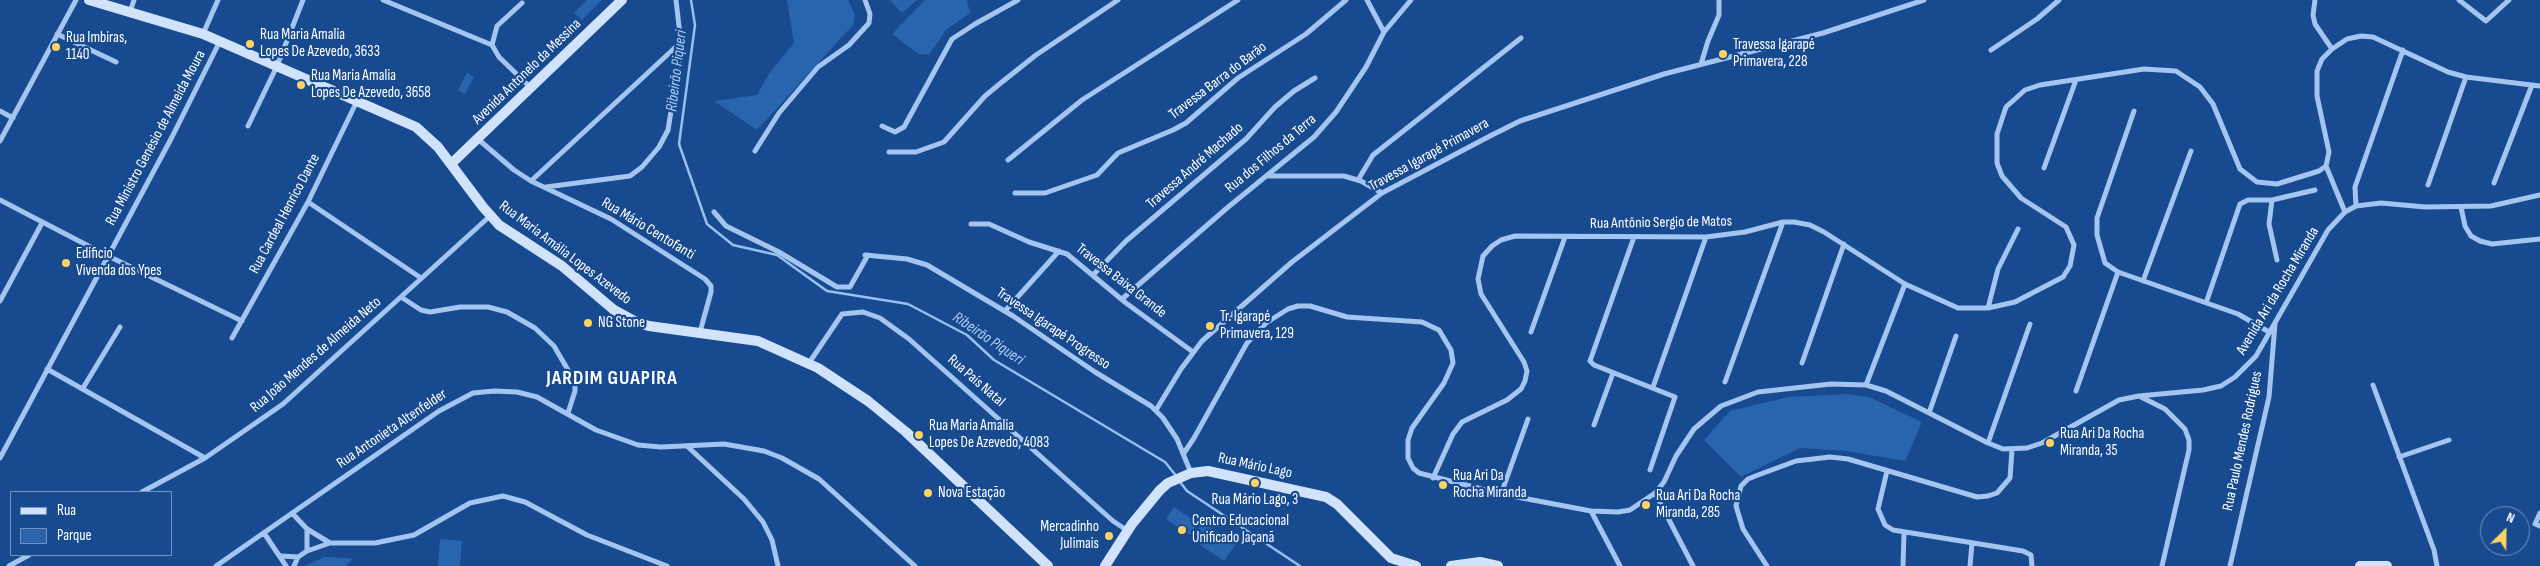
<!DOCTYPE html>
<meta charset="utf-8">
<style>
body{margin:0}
#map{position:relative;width:2540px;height:566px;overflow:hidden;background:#174a8f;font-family:"Sofia Sans Condensed",sans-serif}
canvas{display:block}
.legend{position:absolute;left:10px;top:491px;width:162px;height:65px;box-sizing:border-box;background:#174a8f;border:1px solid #7492bc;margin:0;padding:6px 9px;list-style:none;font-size:15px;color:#fff}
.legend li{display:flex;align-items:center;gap:10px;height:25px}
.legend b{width:25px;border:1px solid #7492bc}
.north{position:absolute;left:2480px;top:506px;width:50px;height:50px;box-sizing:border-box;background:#174a8f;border:1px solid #7492bc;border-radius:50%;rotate:23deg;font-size:14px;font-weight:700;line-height:20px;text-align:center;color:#fff}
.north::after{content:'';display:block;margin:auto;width:18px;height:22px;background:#ffd362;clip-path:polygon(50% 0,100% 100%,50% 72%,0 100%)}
</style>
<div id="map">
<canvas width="2540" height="566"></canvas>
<ul class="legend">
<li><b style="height:6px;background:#d1e3fb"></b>Rua</li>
<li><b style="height:14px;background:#2964ae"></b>Parque</li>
</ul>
<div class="north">N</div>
</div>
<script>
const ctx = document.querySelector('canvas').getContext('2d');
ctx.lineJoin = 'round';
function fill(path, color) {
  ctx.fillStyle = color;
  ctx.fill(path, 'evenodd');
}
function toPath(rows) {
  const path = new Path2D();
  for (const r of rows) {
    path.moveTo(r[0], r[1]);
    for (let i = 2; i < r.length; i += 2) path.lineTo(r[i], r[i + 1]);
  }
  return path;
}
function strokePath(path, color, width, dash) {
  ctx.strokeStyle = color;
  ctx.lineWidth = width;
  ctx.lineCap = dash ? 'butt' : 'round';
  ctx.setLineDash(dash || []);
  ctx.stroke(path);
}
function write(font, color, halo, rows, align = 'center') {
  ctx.font = font + ' "Sofia Sans Condensed",sans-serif';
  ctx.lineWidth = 4.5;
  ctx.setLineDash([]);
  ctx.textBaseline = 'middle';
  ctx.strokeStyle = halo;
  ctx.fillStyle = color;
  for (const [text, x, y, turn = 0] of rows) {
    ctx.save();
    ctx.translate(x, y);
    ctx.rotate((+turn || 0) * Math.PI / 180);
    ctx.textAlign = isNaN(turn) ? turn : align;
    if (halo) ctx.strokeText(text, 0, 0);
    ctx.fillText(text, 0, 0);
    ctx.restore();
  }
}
fill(toPath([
 [587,0,602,0,582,20,574,13],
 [787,0,848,0,855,15,853,25,757,130,714,101,757,95,770,72,794,43],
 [890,0,917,0,902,13],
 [925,0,967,0,970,13,946,30,929,55,918,54,892,34],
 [467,73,474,77,465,94,458,90],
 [1848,394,1869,397,1922,422,1905,461,1846,451,1800,448,1741,477,1704,440,1730,411,1788,397],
 [1174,507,1198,523,1190,535,1166,519],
 [1203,522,1236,544,1224,561,1191,539],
 [440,539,462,541,460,566,438,566],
 [324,557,347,558,353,559,346,566,305,566]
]), '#2964ae');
strokePath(toPath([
 [691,0,695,25,679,144,707,224,733,245,777,255,827,291,908,304,967,335,994,360,1165,462,1177,477],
 [1180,482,1187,491,1300,566]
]), '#96c0f2', 2.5);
strokePath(toPath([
 [383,0,492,45],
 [2315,0,2313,15,2315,24,2332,49],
 [2459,0,2486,21,2509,0],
 [522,3,497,26,492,45,499,57,531,88],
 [130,12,134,0],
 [1384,32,1411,0],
 [57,34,116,62],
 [203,34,218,0],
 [1991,50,2037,19,2059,0],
 [1701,64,1708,41,1719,15,1719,0],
 [0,111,13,118],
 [2134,111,2097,218,2097,235,2105,263,2118,272,2238,314,2269,332],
 [248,126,277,66,303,0],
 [882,126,895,132,904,127,952,39,975,24,1018,0],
 [479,140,514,170,531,181,611,219,705,279,711,286,711,292,700,332],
 [0,141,76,0],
 [755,151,779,113,818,67,849,45,869,23,870,14,865,0],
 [889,152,916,152,944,142,985,96,1002,82,1036,55,1118,0],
 [1008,160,1082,100,1238,0],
 [2044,168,2076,80],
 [1267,176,1344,176,1361,181,1382,193],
 [1358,180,1373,155,1521,38],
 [531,181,679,44],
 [2494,183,2532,85],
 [2428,185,2466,77],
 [546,187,630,176,642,167,659,147,668,130,679,61,680,35,676,0],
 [1015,193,1045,193,1097,175,1118,153,1173,130,1186,123,1238,78,1306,34,1346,0],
 [0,200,102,253,242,321],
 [2272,200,2269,224,2277,260],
 [308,202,421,278],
 [2356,206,2355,187,2403,50],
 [2461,207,2465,226,2471,236,2480,241,2492,244,2540,239],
 [714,212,726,226,779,252,837,287,850,287,868,255],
 [2345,212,2326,166,2329,152,2317,96,2317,71,2322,59,2332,49,2347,39,2361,36,2373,37,2448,72,2466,77,2540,86],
 [971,224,989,224,1029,242,1067,254,1126,303,1193,352],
 [1634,237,1590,361,1594,365,1675,397,1650,470],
 [865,255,907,259,927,265,1013,316,1095,372,1151,406,1163,418,1177,439,1191,473],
 [1093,275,1126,241,1246,139,1275,107,1294,91,1315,78],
 [2143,281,2191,151],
 [401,297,421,310,430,312,460,307,488,307,507,312,535,328,554,346,575,382,575,391,568,413],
 [1122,299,1227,208,1314,137,1336,112,1366,67,1384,32,1367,0],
 [0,301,42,223],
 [2206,303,2240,204,2248,200,2272,200,2315,190],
 [1988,308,1998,269,2018,229],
 [1005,311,1059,251],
 [1531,332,1565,237],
 [232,338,308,202,357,101],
 [809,363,842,314,863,312,880,318,909,339,1113,521,1128,531],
 [1802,363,1844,244],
 [47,369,205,458],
 [1725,382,1783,222],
 [1866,385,1905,284],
 [2373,385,2434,550,2437,566],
 [1653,387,1706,237],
 [83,388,120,327],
 [2076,391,2118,272],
 [2139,396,2165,409,2185,429,2189,440,2189,450,2162,566],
 [1156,410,1181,369,1202,341,1292,262,1382,193,1490,136,1520,121,1664,74,1823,33,1924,0],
 [1929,413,1956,336],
 [1594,425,1613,373],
 [1988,443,2030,324],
 [687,446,744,499,763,522,772,540,778,566],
 [1184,453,1194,438,1247,343,1266,323,1288,309,1298,306,1310,306,1347,317,1422,322,1439,330,1451,350,1453,363,1444,383,1412,428,1408,440,1408,458,1413,468,1419,473,1501,494,1591,511,1618,512,1630,510,1655,493,1664,482,1676,456,1694,429,1721,406,1758,392,1831,384,1866,385,1886,391,1988,443,2003,449,2027,448,2042,443,2119,400,2139,396,2203,390,2221,386,2235,377,2256,356,2328,230,2345,212,2356,206,2381,203,2425,207,2491,206,2540,195],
 [2399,457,2449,440],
 [0,458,172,137,220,41],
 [1887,471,1878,509,1885,525,1893,530,2023,551,2031,555,2032,566],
 [1433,478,1453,434,1462,422,1507,400,1521,389,1525,381,1527,371,1524,362,1481,294,1478,279,1483,256,1492,246,1501,240,1515,236,1706,237,1745,232,1783,222,1794,222,1810,225,1824,232,1905,284,1958,308,1988,308,2015,302,2063,277,2070,266,2074,245,2066,227,2021,198,2002,176,1997,163,1997,134,2006,107,2025,90,2040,85,2144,69,2176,71,2200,87,2213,104,2240,169,2257,182,2277,184,2319,171,2326,166],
 [142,492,205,458,283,404,490,216],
 [1655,493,1693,566],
 [1501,494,1528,419],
 [1591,511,1620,566],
 [292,513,307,529,330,543,375,543,414,535,470,503,503,496,525,502,587,535,667,566],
 [2540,513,2535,524,2540,526],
 [307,529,307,551],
 [264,533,286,566],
 [281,556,298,557],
 [298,557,307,551,330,543],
 [9,566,29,555],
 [216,566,439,411,473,393,494,391,517,392,537,397,596,430,638,445,661,447,724,444,764,451,782,458,819,479,915,566],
 [294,566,298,557],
 [1767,566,1743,529,1736,506,1741,486,1748,479,1758,475,1796,461,1830,457,1848,459,1977,497,1988,496,1997,493,2010,478,2012,450],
 [1903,566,1904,533],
 [1970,566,1972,543],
 [2230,566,2269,397,2275,324]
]), '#a3c5f0', 5);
strokePath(toPath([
 [89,0,203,34,416,127,438,147,483,207,499,225,562,266,614,310,636,322,649,326,758,341,818,368,868,401,906,432,1048,566],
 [451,164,622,0],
 [1105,566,1132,524,1160,490,1168,483,1191,473,1208,471,1326,497,1337,504,1391,558,1416,566],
 [1451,566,1480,562,1498,566],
 [2360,566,2387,566]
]), '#d1e3fb', 10);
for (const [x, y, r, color] of [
 [250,44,5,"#ffd362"],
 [56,47,5,"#ffd362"],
 [1723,54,5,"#ffd362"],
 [301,85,5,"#ffd362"],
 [66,263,5,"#ffd362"],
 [588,323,5,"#ffd362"],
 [1210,326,5,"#ffd362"],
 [919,435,5,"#ffd362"],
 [2050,443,5,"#ffd362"],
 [1255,483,5,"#ffd362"],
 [1443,485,5,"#ffd362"],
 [928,493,5,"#ffd362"],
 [1646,505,5,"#ffd362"],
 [1182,530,5,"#ffd362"],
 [1109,536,5,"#ffd362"]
]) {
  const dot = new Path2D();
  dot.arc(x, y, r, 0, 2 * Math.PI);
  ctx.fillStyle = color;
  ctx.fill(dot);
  strokePath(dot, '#174a8f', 2);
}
write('15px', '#fff', '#174a8f', [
 ["Rua Maria Amalia",260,35],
 ["Lopes De Azevedo, 3633",260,52],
 ["Rua Imbiras,",66,38],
 ["1140",66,55],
 ["Travessa Igarapé",1733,45],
 ["Primavera, 228",1733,62],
 ["Rua Maria Amalia",311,76],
 ["Lopes De Azevedo, 3658",311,93],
 ["Edificio",76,254],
 ["Vivenda dos Ypes",76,271],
 ["Tr. Igarapé",1220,317],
 ["Primavera, 129",1220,334],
 ["NG Stone",598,323],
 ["Rua Maria Amalia",929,426],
 ["Lopes De Azevedo, 4083",929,443],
 ["Rua Ari Da Rocha",2060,434],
 ["Miranda, 35",2060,451],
 ["Rua Ari Da",1453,476],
 ["Rocha Miranda",1453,493],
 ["Nova Estação",938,493],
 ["Rua Ari Da Rocha",1656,496],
 ["Miranda, 285",1656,513],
 ["Rua Mário Lago, 3",1255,500,"center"],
 ["Centro Educacional",1192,521],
 ["Unificado Jaçanã",1192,538],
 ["Mercadinho",1099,527,"right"],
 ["Julimais",1099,544,"right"]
], 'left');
write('15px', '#fff', '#174a8f', [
 ["Avenida Antonelo da Messina",527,72,-44],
 ["Travessa Barra do Barão",1218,81,-37],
 ["Rua Ministro Genésio de Almeida Moura",156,138,-62],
 ["Rua dos Filhos da Terra",1271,154,-40],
 ["Travessa Igarapé Primavera",1429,155,-29],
 ["Travessa André Machado",1195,166,-41],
 ["Rua Cardeal Henrico Dante",285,214,-62],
 ["Rua Antônio Sergio de Matos",1661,223,-1],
 ["Rua Mário Centofanti",648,229,31],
 ["Rua Maria Amália Lopes Azevedo",565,253,37],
 ["Travessa Baixa Grande",1121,281,38],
 ["Avenida Ari da Rocha Miranda",2278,291,-59],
 ["Travessa Igarapé Progresso",1053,329,34],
 ["Rua João Mendes de Almeida Neto",316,355,-41],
 ["Rua País Natal",976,381,41],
 ["Rua Antonieta Altenfelder",392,429,-34],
 ["Rua Paulo Mendes Rodrigues",2243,441,-78],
 ["Rua Mário Lago",1255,466,12]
]);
write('italic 16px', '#afcff7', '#174a8f', [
 ["Ribeirão Piqueri",677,71,-83],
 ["Ribeirão Piqueri",988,339,34]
]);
ctx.letterSpacing = '1px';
write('bold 20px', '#fff', '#174a8f', [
 ["JARDIM GUAPIRA",612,379]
]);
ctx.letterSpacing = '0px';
</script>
